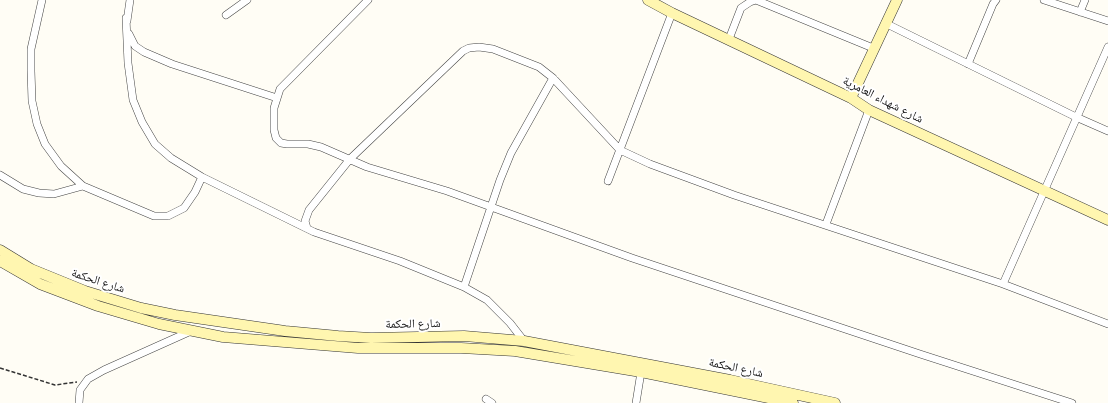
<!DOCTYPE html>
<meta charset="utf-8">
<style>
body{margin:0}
canvas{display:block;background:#fffdf5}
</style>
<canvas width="1108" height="403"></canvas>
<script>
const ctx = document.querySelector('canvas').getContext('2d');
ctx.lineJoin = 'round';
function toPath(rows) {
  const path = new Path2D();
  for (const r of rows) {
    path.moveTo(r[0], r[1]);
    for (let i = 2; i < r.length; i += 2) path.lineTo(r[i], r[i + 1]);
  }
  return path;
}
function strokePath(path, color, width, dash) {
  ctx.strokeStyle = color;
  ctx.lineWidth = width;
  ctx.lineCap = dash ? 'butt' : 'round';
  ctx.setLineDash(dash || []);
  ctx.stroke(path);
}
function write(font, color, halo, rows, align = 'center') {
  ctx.font = font + ' "Noto Serif","Noto Naskh Arabic",serif';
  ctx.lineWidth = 4;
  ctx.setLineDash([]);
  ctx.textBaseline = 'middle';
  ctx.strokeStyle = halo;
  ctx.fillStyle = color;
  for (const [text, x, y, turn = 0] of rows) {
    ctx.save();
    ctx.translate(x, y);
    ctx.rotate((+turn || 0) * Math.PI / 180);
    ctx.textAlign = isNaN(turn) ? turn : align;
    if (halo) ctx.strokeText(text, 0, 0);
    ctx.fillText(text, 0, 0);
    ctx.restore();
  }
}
const street = toPath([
 [42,0,31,49,31,71,32,101,37,124,45,144,61,166,83,186,154,216,168,216,184,208,195,192,202,177,171,158,155,144,142,122,133,100,128,63,126,18],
 [368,0,280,89,274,108,274,130,276,138,281,143,287,144,308,144,321,147,367,167,447,191,632,258,920,354,1072,403],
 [1044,0,1108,21],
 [1080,12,1085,0],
 [226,15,247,0],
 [127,21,130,0],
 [885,23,1076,117,1108,131],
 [129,34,135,46,144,52,172,64,277,98],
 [729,39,741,8,750,2,756,0,873,48],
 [968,64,993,4,996,0],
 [0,175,23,189,39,193,54,194,83,186],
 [202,177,314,232,400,261,464,287,487,300,510,323,524,341],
 [608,181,672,13],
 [826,224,869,110],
 [307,228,305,221,309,210,350,159,463,51,469,48,479,47,493,49,539,67,553,78,620,150,650,164,734,195,1003,284,1108,324],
 [1003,284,1108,47],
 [464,287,500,180,511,153,553,78],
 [486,399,492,403],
 [79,403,80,390,88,379,104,370,191,331],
 [636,403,641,372]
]);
const secondary = toPath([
 [648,0,672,13,851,98,869,110,1108,220],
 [851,98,897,0],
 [0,250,31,269,85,291,141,308,175,315,285,331,338,336,371,338,464,336,524,341,730,380,835,403],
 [0,261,40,284,98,306,159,324,223,337,358,348,461,348,515,351,641,372,793,403]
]);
strokePath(street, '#444', 8);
strokePath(secondary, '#333', 11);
strokePath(toPath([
 [0,368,55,385,77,382]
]), '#333', 1.5, [4, 2]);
strokePath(street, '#fff', 7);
strokePath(secondary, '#fff6b0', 10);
write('12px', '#111', '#fff', [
 ["شارع شهداء العامرية",883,100,27],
 ["شارع الحكمة",98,281,18],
 ["شارع الحكمة",413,324,-1],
 ["شارع الحكمة",736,368,12]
]);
</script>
